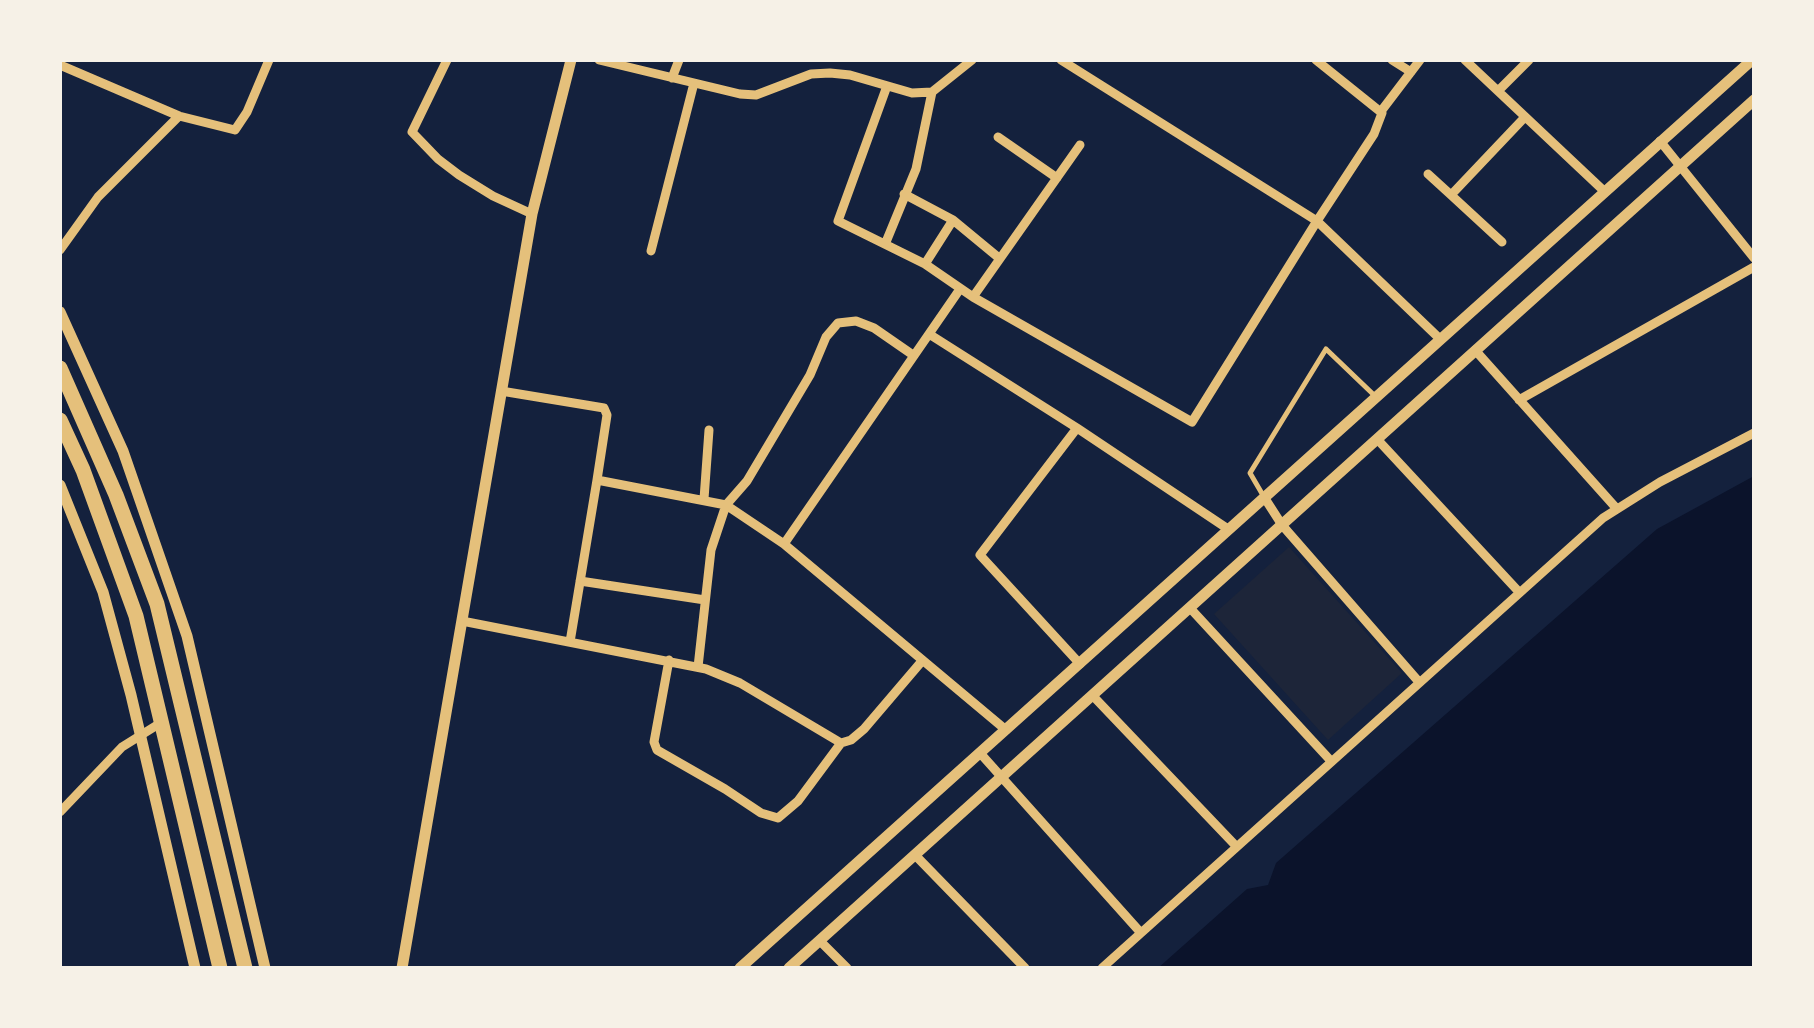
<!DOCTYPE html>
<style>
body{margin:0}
#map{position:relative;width:1814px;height:1028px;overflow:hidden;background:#14213d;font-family:"Work Sans",sans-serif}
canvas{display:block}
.frame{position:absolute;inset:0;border:62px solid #f6f1e7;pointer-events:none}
</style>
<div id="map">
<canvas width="1814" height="1028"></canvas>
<div class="frame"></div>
</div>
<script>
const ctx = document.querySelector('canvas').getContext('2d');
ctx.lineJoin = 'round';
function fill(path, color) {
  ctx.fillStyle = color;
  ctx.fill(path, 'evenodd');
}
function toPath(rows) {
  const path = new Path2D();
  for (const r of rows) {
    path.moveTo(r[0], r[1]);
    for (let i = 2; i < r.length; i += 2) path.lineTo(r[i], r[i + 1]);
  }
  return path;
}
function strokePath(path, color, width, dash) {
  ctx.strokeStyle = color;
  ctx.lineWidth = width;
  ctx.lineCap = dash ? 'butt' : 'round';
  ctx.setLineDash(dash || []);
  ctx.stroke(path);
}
fill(toPath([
 [1289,547,1402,673,1328,740,1214,614]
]), '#1d2539');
fill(toPath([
 [1754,476,1754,968,1158,968,1247,889,1268,885,1276,863,1657,529]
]), '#0b132b');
strokePath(toPath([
 [1264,497,1250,473,1326,349,1375,396]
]), '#e5c07b', 5);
strokePath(toPath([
 [447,60,412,132,438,159,459,175,493,196,532,214],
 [599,60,740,94,756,95,811,74,830,73,850,75,912,93,932,92,972,60],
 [1316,60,1382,113,1374,134,1317,221,1439,338],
 [1392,60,1411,72],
 [1465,60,1604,191],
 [60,65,179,116,98,197,60,250],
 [672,78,679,60],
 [887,86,838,221,925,264,973,297,1080,145],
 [1498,91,1529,60],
 [1382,110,1420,60],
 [179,116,235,130,247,112,269,60],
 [998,137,1057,178],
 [1660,141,1754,258],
 [1428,174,1451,195],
 [904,194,953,220,999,258],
 [886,242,916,169,932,92],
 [1502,242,1451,195,1525,117],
 [651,251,694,83],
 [925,264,953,220],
 [960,289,784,544,1006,730],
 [973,297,1192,422,1317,221,1061,60],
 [929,334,1077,428,980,555,1080,664],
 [1475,350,1617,509],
 [501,391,604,408,607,415,597,480,726,505,784,544],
 [1519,400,1754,267],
 [1077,428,1228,529],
 [1377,439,1519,592],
 [1264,497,1282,525,1419,682],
 [704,499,709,430],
 [580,581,705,600],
 [1190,608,1331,761],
 [462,621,706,669,740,683,841,743,851,740,864,729,922,661],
 [570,642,597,480],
 [669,660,654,742,657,750,725,789,761,813,778,818,798,801,841,743],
 [698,667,711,550,726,505,747,481,810,375,826,337,838,323,856,321,874,328,913,355],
 [1093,696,1236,846],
 [980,753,1141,933],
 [60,812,122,747,162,722],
 [916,856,1025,968],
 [820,941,847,968],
 [1102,968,1603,518,1660,482,1754,433]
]), '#e5c07b', 9);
strokePath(toPath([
 [60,312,123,451,187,636,265,968],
 [60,485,103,592,131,695,195,968],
 [402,968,532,214,571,60],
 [740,968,1752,60],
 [789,968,1754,100]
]), '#e5c07b', 11);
strokePath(toPath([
 [60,368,116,495,157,604,245,968],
 [60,420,83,470,136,616,220,968]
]), '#e5c07b', 15);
</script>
